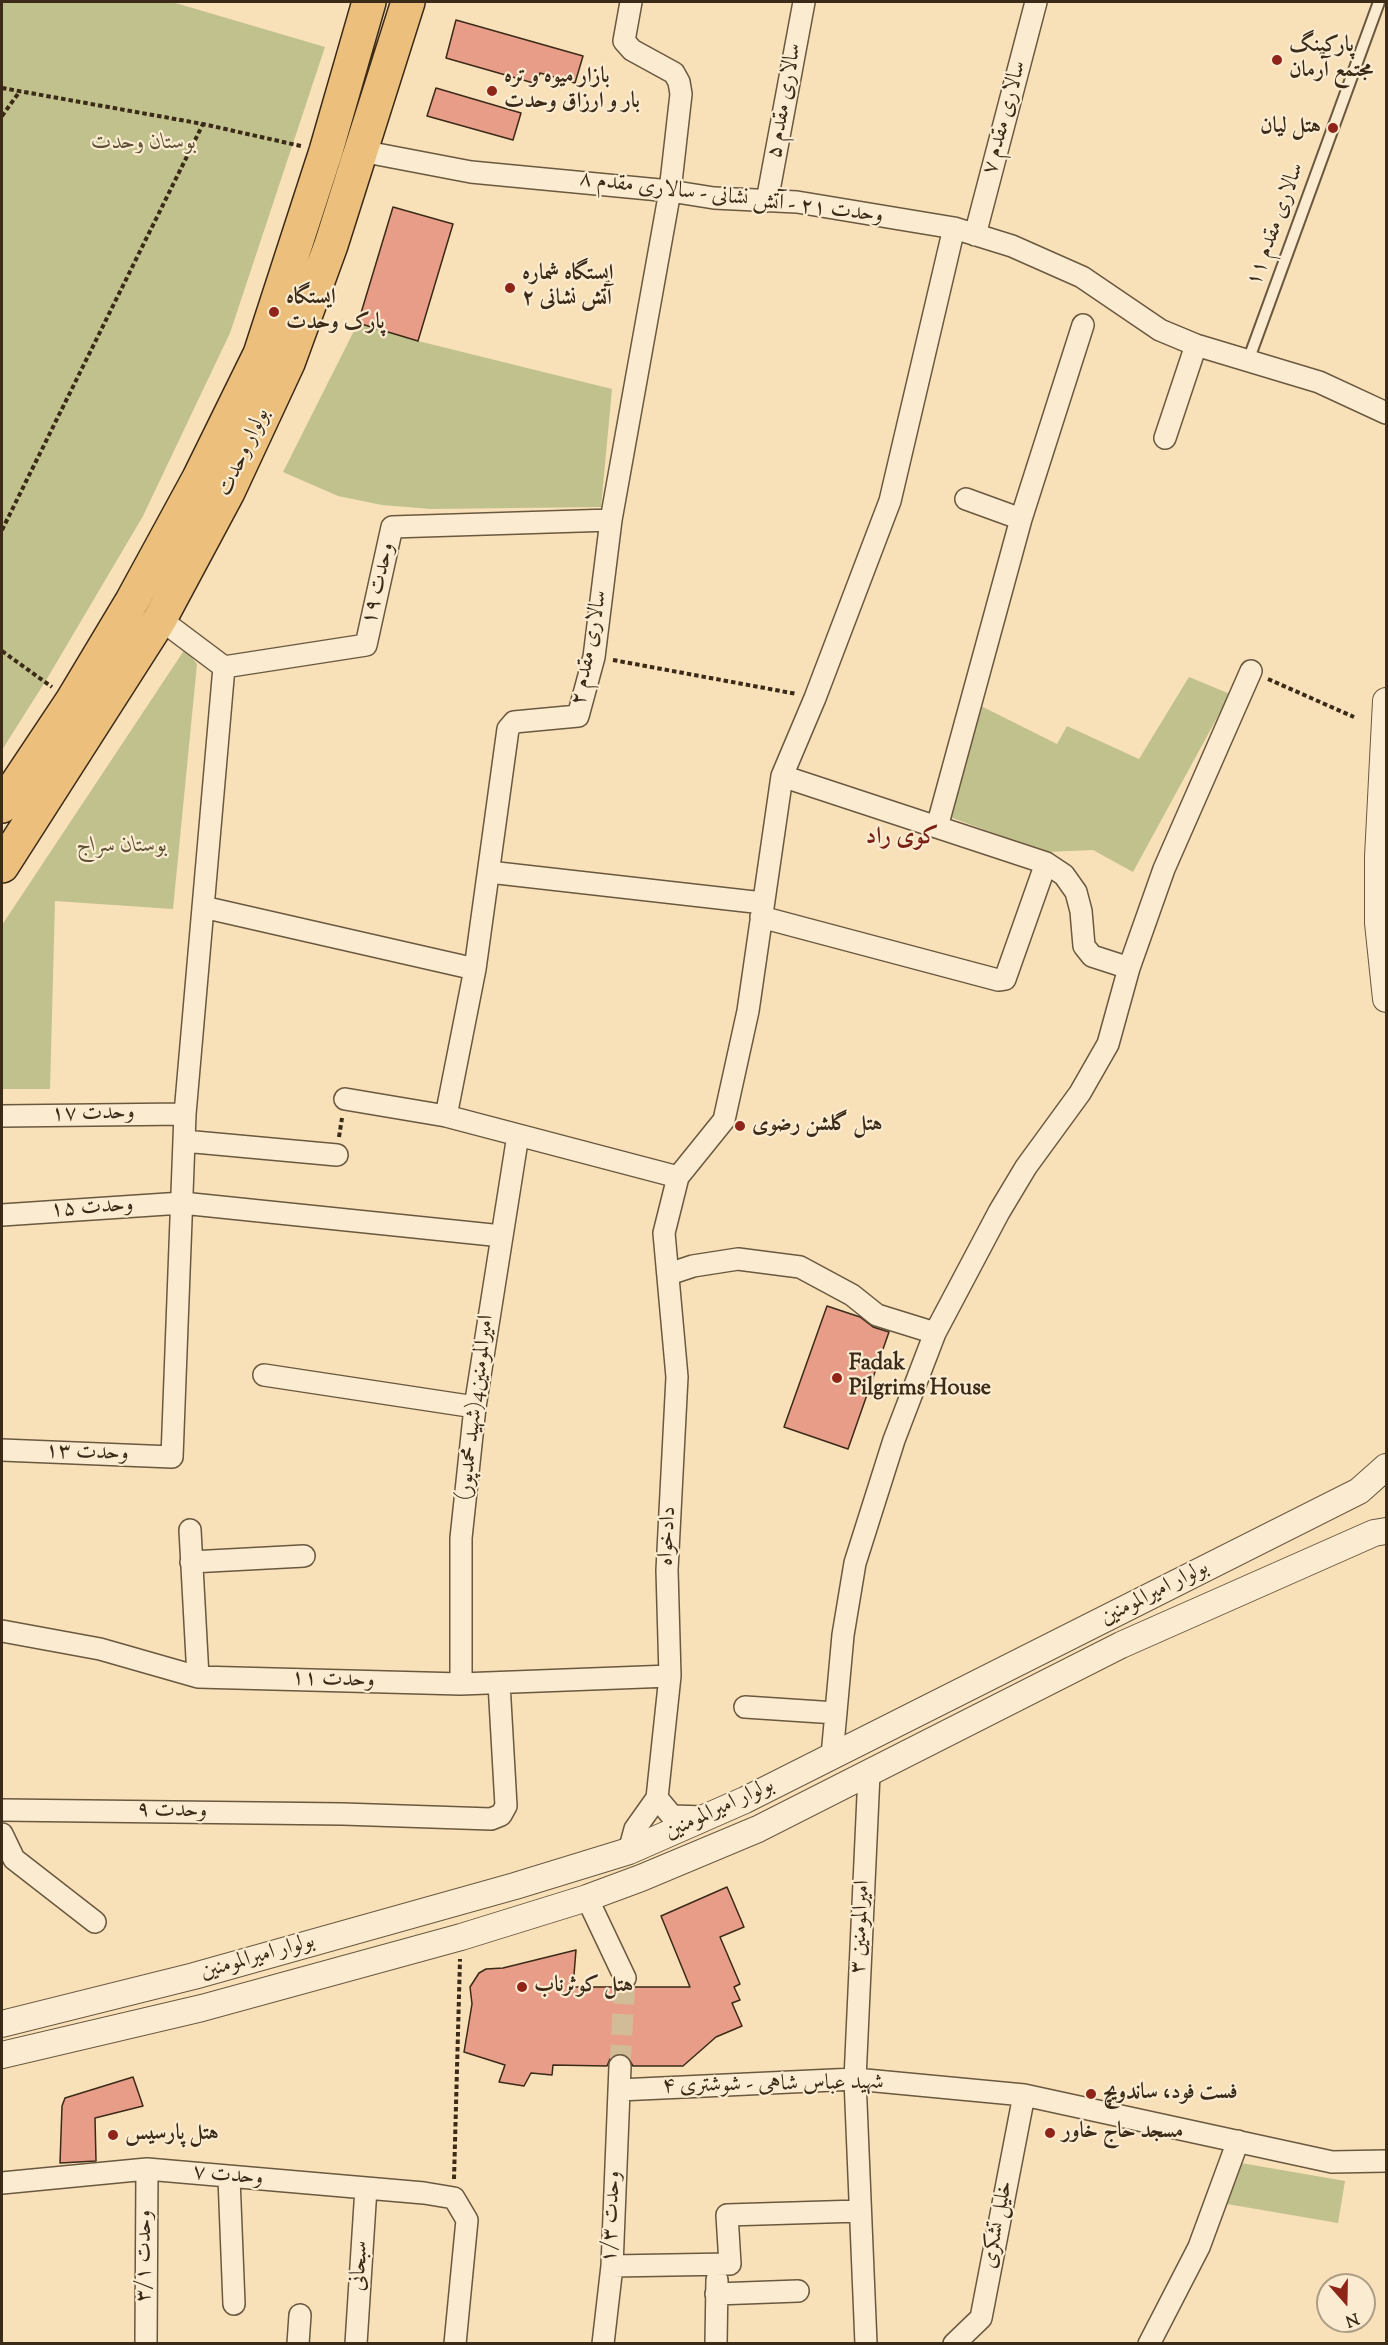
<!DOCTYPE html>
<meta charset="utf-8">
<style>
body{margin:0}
#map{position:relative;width:1388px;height:2345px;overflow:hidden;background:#f8e0b8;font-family:"Sorts Mill Goudy",serif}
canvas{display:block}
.frame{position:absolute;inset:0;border:3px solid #3a2a17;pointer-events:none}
.north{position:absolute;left:1316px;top:2273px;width:60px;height:60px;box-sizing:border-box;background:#faebd1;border:2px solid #ad9e87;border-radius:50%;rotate:160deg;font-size:16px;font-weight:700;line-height:24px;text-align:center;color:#3a2a17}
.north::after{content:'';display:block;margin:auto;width:21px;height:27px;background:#8f2418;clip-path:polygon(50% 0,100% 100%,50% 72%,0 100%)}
</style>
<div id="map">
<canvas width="1388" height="2345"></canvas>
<div class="frame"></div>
<div class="north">N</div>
</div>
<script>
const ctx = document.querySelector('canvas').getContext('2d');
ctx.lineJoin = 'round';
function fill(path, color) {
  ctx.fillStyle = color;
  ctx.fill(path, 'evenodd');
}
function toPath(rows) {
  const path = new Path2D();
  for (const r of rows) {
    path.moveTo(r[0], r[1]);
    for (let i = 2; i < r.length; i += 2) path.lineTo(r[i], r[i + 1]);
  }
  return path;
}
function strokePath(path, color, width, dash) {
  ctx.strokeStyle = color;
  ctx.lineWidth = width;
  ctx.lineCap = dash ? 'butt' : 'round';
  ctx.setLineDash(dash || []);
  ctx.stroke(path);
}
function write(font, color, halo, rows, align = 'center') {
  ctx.font = font + ' "Sorts Mill Goudy",Amiri,serif';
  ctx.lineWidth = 4.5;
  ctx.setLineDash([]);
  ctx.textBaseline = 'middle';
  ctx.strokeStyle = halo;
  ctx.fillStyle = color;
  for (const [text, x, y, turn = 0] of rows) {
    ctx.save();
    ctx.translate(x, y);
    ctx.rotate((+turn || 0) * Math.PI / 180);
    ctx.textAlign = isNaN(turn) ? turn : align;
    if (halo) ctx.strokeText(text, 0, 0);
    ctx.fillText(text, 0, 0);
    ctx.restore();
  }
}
fill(toPath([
 [2,2,172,2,325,47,230,333,143,516,48,677,2,750],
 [358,323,418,341,612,389,601,507,431,509,382,505,338,496,283,472],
 [185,649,197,664,173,909,55,901,50,1089,2,1089,2,925],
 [1189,677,1230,694,1133,872,1093,850,1045,852,947,816,977,704,1057,744,1067,726,1139,759],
 [1235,2162,1345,2181,1338,2223,1227,2204]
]), '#c0c18d');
const building = toPath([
 [456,20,583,56,575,83,540,73,537,84,446,58,456,20],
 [436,88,521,113,513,140,427,116,436,88],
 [393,207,453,224,418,341,358,323,393,207],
 [827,1306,860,1317,873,1327,889,1332,848,1449,784,1427,827,1306],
 [727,1887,744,1927,720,1937,740,1984,734,1987,740,2000,732,2003,742,2026,716,2037,683,2066,633,2066,627,2056,620,2053,610,2059,607,2066,553,2065,552,2075,531,2073,524,2086,499,2082,505,2065,464,2052,472,2004,470,1987,479,1973,486,1969,503,1968,576,1950,573,1987,616,1987,625,1991,634,1987,690,1987,661,1916,727,1887],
 [133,2077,143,2106,95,2118,96,2161,60,2163,62,2106,65,2098,133,2077]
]);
fill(building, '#e89d88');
strokePath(building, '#3a2a17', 1.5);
strokePath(toPath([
 [620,2066,625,1978]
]), '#d2bc98', 21, [21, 10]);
const service = toPath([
 [1248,361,1379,2]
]);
const minor = toPath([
 [361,151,471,172,670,191,714,198,797,202,954,228,1012,246,1082,277,1160,330,1196,345,1319,382,1386,413],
 [767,201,804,2],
 [975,235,1036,2],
 [1165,438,1196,345],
 [966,499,1021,519],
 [224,667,366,645,392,527,611,520],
 [782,776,1046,863,1064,875,1076,892,1081,911,1084,946,1092,956,1129,968],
 [937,827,1021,519,1083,325],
 [489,872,763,903],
 [203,907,475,969],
 [761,917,998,980,1005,979,1046,863],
 [345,1099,446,1116,678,1177],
 [2,1116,185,1114],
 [446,1116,475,969,508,729,514,722,578,716,594,657,611,520,670,191,681,94,679,82,674,73,632,50,624,41,631,2],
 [184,1141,337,1155],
 [2,1215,182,1203,502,1236],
 [669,1274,693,1266,738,1259,800,1267,852,1295,877,1315,935,1333],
 [264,1375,475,1407],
 [2,1450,172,1457,185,1114,224,667,160,619],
 [190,1530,198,1677],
 [191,1562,304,1556],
 [2,1631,100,1649,198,1677,461,1684,670,1676],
 [461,1684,461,1538,475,1407,518,1135],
 [745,1707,836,1713],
 [832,1756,843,1635,855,1563,894,1440,935,1333,999,1212,1026,1167,1080,1093,1108,1044,1129,968,1164,869,1251,671],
 [657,1798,672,1816,704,1817],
 [2,1810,343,1814,491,1819,501,1815,506,1806,499,1683],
 [2,1834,14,1859,95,1922],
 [629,1851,635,1829,657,1798,670,1676,667,1570,677,1377,664,1233,678,1177,724,1120,748,1011,782,776,815,698,890,501,954,228],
 [587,1898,625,1978],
 [619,2090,855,2079,1024,2095,1332,2162,1386,2161],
 [229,2178,234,2304],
 [2,2183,147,2169,424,2193,454,2198,467,2220,455,2344],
 [612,2266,730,2264,727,2215,859,2211],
 [716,2294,798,2291],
 [146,2344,147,2169],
 [298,2344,300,2315],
 [356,2344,366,2188],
 [603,2344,612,2266,620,2066],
 [716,2344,717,2280],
 [866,2344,855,2079,869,1774],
 [954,2344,981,2318,1024,2095],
 [1149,2344,1199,2247,1238,2141]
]);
const tertiary = toPath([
 [1386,701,1378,857,1378,923,1386,999],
 [2,2024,194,1976,515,1886,629,1851,745,1800,1359,1491,1386,1467],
 [2,2055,202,2008,461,1937,587,1898,641,1878,758,1829,1121,1645,1374,1533,1386,1531]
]);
const primary = toPath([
 [2,806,72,701,132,601,199,478,260,354,326,151,369,2],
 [2,866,160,619,228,492,288,363,331,245,408,2]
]);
strokePath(service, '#6a583f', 14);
strokePath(minor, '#6a583f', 24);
strokePath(tertiary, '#6a583f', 28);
strokePath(primary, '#3a2a17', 36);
strokePath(toPath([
 [2,88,203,124,301,146],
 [2,116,20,91],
 [2,530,203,124],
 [2,651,52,687],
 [613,660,797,694],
 [1268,679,1354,717],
 [339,1137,342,1118],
 [454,2179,460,1959]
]), '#3a2a17', 4, [4.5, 3]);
strokePath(service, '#faebd1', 10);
strokePath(minor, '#faebd1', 21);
strokePath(tertiary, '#faebd1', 26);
strokePath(primary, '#ecc07c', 33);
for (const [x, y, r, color] of [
 [1277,60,6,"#8f2418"],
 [492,91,6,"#8f2418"],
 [1333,128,6,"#8f2418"],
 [510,288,6,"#8f2418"],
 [274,312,6,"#8f2418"],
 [740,1126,6,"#8f2418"],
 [837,1378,6,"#8f2418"],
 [522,1987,6,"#8f2418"],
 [1091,2094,6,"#8f2418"],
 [1050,2133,6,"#8f2418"],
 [113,2135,6,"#8f2418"]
]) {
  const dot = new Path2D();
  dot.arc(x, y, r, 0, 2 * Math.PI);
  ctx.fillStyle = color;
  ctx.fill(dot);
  strokePath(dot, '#faebd1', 2);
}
write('bold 22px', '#3a2a17', '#faebd1', [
 ["پارکینگ",1289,47],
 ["مجتمع آرمان",1289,72],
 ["بازار میوه و تره",504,78],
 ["بار و ارزاق وحدت",504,103],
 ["هتل لیان",1321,128,"right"],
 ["ایستگاه شماره",522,275],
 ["۲ آتش نشانی",522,300],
 ["ایستگاه",286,299],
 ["پارک وحدت",286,324],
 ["هتل گلشن رضوی",752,1126],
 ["Fadak",849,1365],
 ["Pilgrims House",849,1390],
 ["هتل کوثرناب",534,1987],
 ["فست فود، ساندویچ",1103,2094],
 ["مسجد حاج خاور",1062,2133],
 ["هتل پارسیس",125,2135]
], 'left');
write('22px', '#3a2a17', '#faebd1', [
 ["سالاری مقدم ۵",786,101,-80],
 ["سالاری مقدم ۷",1006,118,-75],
 ["وحدت ۲۱ - آتش نشانی - سالاری مقدم ۸",731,199,7],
 ["سالاری مقدم ۱۱",1277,225,-70],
 ["بولوار وحدت",245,453,-65],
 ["وحدت ۱۹",380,584,-77],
 ["سالاری مقدم ۲",591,648,-79],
 ["وحدت ۱۷",93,1115,-1],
 ["وحدت ۱۵",92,1209,-4],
 ["امیرالمومنین4(شهید محمدپور)",477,1408,-83],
 ["وحدت ۱۳",87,1454,2],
 ["دادخواه",669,1536,-87],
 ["بولوار امیرالمومنین",1155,1594,-27],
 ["وحدت ۱۱",333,1681,2],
 ["بولوار امیرالمومنین",720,1810,-25],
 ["وحدت ۹",172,1812,1],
 ["امیرالمومنین ۳",862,1927,-87],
 ["بولوار امیرالمومنین",258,1958,-16],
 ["شهید عباس شاهی - شوشتری ۴",773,2086,-1],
 ["وحدت ۷",228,2177,5],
 ["وحدت ۱/۳",613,2217,-87],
 ["خلیل تشکری",999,2225,-79],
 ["وحدت ۳/۱",146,2256,-89],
 ["سبحانی",361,2266,-86]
]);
write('italic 22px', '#5c5034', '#faebd1', [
 ["بوستان وحدت",144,144],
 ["بوستان سراج",122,847]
]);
write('bold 24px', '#7a1f14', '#faebd1', [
 ["کوی راد",902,839]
]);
</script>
